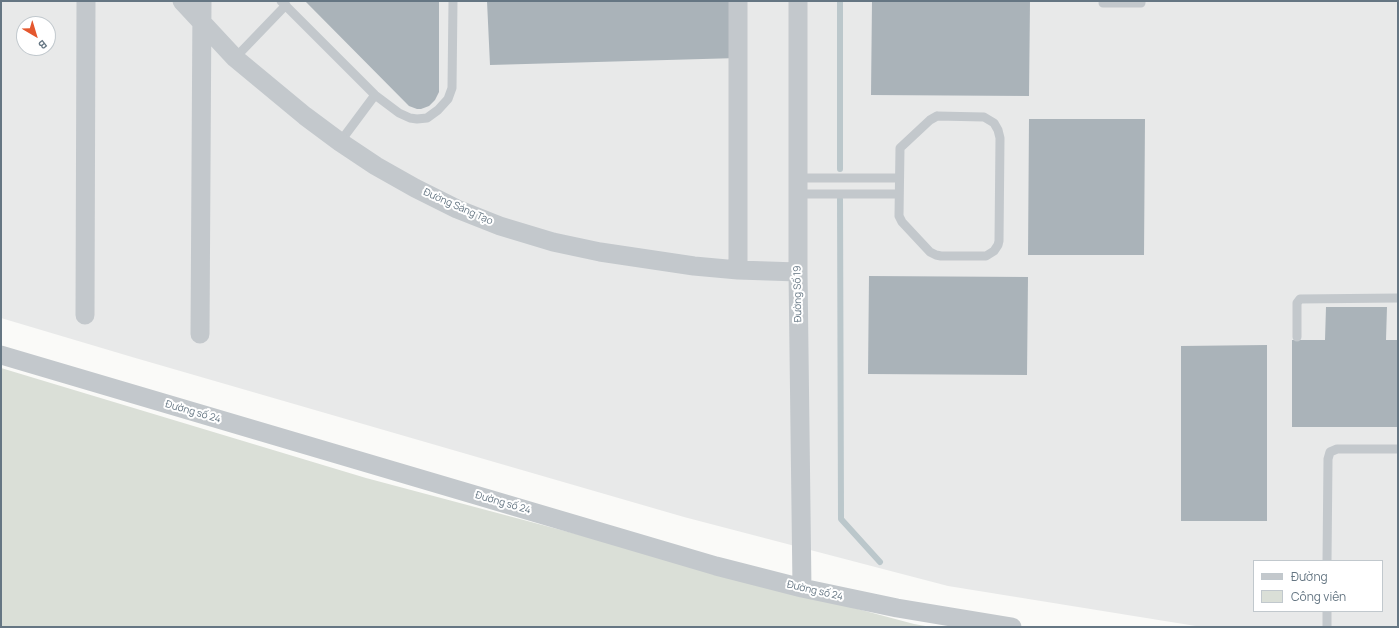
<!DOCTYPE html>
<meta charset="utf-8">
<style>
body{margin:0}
#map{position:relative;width:1399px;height:628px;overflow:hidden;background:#fafaf8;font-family:Manrope,sans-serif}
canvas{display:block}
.frame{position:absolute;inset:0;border:2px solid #657683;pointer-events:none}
.legend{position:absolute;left:1253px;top:560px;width:130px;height:52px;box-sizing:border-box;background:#fff;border:1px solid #c1c8cd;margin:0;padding:5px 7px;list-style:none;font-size:12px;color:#657683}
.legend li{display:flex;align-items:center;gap:8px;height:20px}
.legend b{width:20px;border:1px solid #c1c8cd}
.north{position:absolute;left:16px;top:16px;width:40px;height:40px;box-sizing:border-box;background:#fff;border:1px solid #c1c8cd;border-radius:50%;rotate:142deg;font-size:11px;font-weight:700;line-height:16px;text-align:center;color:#657683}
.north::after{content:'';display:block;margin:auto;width:14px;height:18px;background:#e4572e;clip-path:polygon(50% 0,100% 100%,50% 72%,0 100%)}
</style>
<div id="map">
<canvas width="1399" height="628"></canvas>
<div class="frame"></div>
<ul class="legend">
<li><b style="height:5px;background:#c3c8cc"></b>Đường</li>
<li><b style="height:11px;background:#dadfd7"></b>Công viên</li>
</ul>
<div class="north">B</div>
</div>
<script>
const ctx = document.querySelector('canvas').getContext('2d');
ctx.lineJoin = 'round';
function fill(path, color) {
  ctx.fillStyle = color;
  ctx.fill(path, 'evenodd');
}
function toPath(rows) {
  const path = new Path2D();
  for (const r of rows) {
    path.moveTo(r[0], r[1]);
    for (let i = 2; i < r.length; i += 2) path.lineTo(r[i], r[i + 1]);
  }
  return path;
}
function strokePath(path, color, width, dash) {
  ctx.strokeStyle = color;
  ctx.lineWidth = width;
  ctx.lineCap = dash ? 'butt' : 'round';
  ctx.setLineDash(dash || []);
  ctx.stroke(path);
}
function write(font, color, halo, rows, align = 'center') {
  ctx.font = font + ' Manrope,sans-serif';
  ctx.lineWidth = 4;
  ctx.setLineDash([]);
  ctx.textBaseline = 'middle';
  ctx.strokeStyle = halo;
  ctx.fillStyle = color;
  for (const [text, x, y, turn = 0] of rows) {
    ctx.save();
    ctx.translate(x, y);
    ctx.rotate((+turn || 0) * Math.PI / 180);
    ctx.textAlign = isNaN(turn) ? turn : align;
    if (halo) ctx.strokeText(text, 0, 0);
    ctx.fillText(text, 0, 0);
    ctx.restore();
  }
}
fill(toPath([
 [1,1,1398,1,1398,627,1202,627,948,586,684,517,132,357,1,318],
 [24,24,48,24,48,48,24,48],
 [1254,561,1382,561,1382,611,1254,611]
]), '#e8e9e9');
fill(toPath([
 [1,368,366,478,914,624,931,627,1,627]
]), '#dadfd7');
strokePath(toPath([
 [840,1,840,169],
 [840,199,841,519,880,562]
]), '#bbc7cb', 6);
fill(toPath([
 [305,1,439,1,439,92,435,100,429,106,421,109,417,109,409,106],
 [487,1,738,1,738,58,490,65],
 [872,1,1030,1,1029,96,871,95],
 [1029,119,1145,119,1144,255,1028,255],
 [869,276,1028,277,1027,375,868,374],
 [1326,307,1387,307,1386,340,1398,340,1398,427,1292,427,1292,340,1325,340],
 [1267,345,1267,521,1181,521,1181,346]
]), '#aab3b9');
strokePath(toPath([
 [281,1,375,95,399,113,410,118,417,119,427,118,438,110,448,99,452,88,453,1],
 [1103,3,1141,3,1141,1],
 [235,58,286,5],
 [937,116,984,117,994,123,998,130,1000,138,999,241,998,245,994,251,986,256,941,256,936,255,930,252,902,222,899,216,900,148,930,120,937,116],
 [340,142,375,95],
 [798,178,899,178],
 [798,194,898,194],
 [1297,337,1297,303,1300,299,1398,298],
 [1327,561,1328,459,1330,452,1337,449,1398,449],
 [1327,627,1327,611]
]), '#c3c8cc', 9);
strokePath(toPath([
 [182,1,235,58,305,116,340,142,376,166,415,188,457,209,500,226,553,242,600,252,694,266,738,270,798,272],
 [798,1,798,272,802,588],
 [738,270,738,1],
 [85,315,86,1],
 [200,334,202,1],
 [1,355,716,566,802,588,897,608,1012,627]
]), '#c3c8cc', 19);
write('10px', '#657683', '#fff', [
 ["Đường Sáng Tạo",458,207,24],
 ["Đường Số 19",798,294,-91],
 ["Đường số 24",193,412,16],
 ["Đường số 24",503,503,16],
 ["Đường số 24",815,591,13]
]);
</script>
